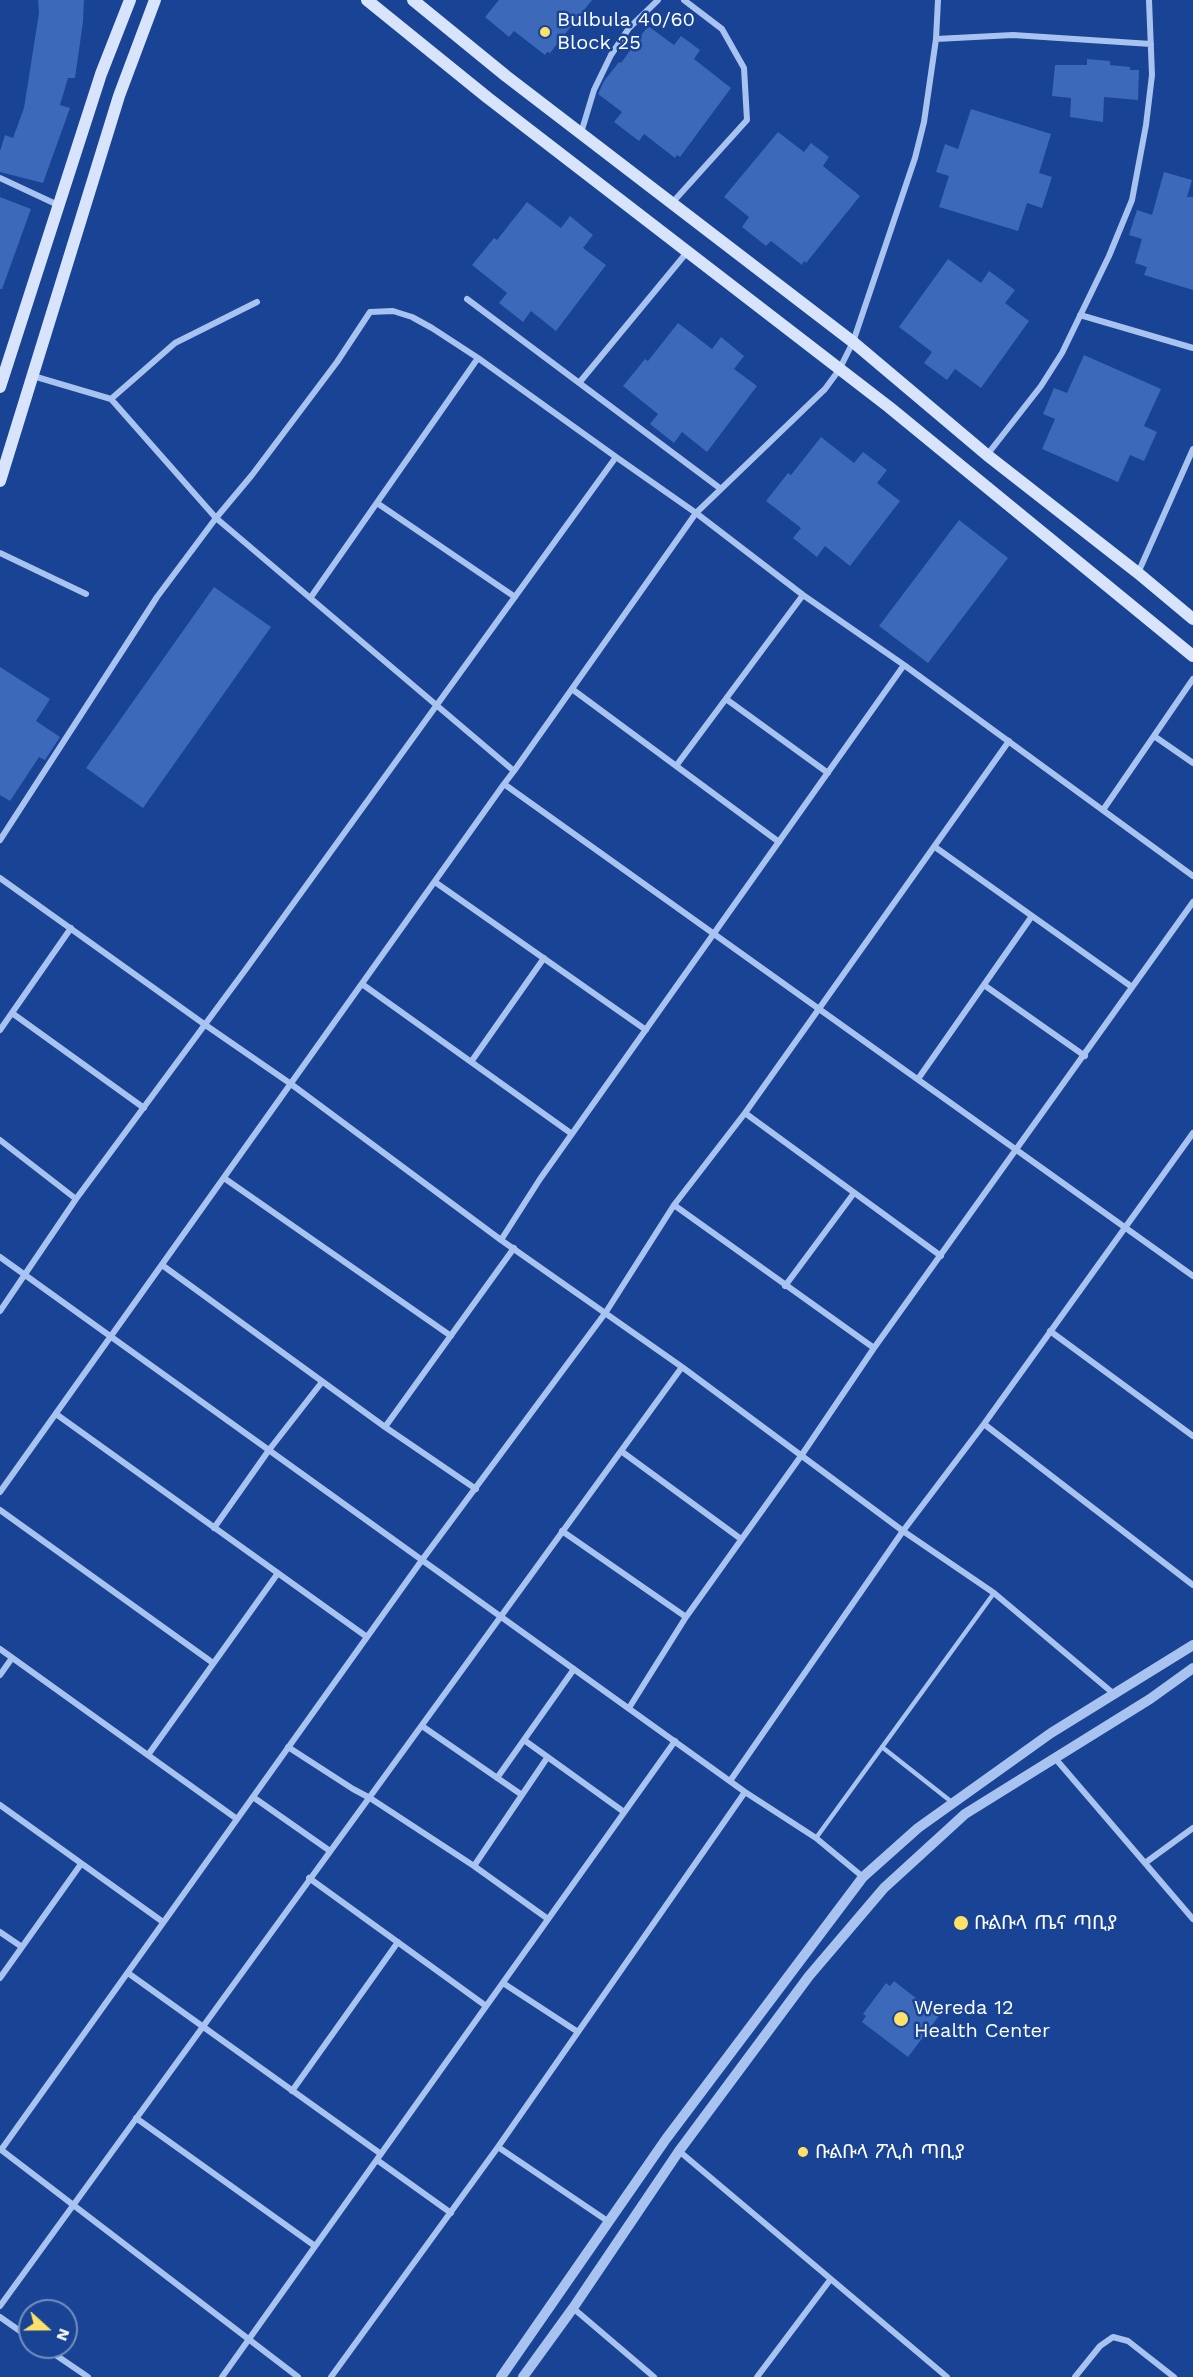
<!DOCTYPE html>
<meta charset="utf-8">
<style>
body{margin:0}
#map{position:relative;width:1193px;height:2377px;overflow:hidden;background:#194394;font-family:"Work Sans",sans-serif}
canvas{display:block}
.north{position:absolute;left:18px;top:2299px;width:60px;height:60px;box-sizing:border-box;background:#194394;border:2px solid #758ebf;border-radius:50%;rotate:111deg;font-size:16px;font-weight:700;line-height:24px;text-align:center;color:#fff}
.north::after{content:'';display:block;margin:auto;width:21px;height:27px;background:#ffe168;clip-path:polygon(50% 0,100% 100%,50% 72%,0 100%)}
</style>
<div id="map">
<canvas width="1193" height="2377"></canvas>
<div class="north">N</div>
</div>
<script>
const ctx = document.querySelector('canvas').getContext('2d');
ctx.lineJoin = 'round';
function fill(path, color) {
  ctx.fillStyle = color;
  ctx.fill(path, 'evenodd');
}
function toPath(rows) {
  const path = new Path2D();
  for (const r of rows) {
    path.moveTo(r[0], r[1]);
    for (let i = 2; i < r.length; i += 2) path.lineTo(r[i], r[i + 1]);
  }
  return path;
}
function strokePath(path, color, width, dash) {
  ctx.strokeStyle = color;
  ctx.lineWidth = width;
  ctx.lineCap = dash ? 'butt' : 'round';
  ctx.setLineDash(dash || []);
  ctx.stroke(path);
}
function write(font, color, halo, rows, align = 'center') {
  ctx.font = font + ' "Work Sans","Noto Sans Ethiopic",sans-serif';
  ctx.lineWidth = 5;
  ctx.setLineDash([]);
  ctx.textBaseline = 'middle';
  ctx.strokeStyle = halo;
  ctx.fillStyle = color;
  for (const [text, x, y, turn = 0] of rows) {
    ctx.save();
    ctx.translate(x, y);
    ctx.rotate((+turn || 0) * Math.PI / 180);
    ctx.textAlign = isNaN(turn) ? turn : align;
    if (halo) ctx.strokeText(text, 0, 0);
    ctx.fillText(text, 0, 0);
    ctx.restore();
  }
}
fill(toPath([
 [38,0,84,0,83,22,75,78,68,78,60,105,70,108,43,183,0,172,0,151,5,135,13,138,24,108,39,13],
 [499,0,592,0,550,53,547,52,545,55,514,31,509,37,485,17],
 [648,26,674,45,681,36,700,50,694,59,731,88,680,157,677,155,675,158,644,134,639,141,614,122,622,112,598,94,604,81,619,62,621,63],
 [1087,59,1110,61,1110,65,1130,67,1130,70,1139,70,1138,100,1104,97,1103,122,1070,117,1071,98,1052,96,1055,65,1087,65],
 [971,109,1051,134,1039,173,1052,177,1042,208,1027,203,1018,231,939,207,949,176,936,172,945,144,958,149],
 [778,132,804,152,811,143,829,157,823,166,860,196,806,263,804,261,802,265,771,241,766,246,742,227,749,217,724,197],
 [1164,172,1192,180,1187,197,1193,197,1193,290,1144,275,1147,267,1135,263,1142,239,1129,235,1137,210,1152,215],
 [0,197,31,209,2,289,0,289],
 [527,202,561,228,570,216,593,235,583,248,606,265,556,331,531,311,523,322,499,303,507,293,472,265,494,238,497,240],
 [948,259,981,283,989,271,1015,290,1005,303,1029,321,981,388,955,369,947,380,924,363,932,352,899,327],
 [678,323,712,349,721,337,744,356,734,369,757,386,707,452,682,432,674,443,650,424,658,414,623,386,645,359,648,361],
 [1084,355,1161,389,1144,426,1157,432,1144,461,1130,455,1118,482,1042,449,1055,419,1043,414,1054,388,1067,393],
 [821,437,854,463,863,452,887,470,877,483,900,501,850,566,825,546,817,557,793,538,801,528,766,501,788,473,791,475],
 [959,520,1008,558,928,663,879,626],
 [214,587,271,627,143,808,86,768],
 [0,667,50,699,36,721,60,737,45,760,39,757,10,801,0,795],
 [894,1981,939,2016,908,2057,862,2022,866,2016,863,2014,886,1983,890,1986]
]), '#3d69ba');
strokePath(toPath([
 [882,1747,953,1803],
 [816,1838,994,1593]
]), '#a9c3f0', 4.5);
strokePath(toPath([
 [938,0,936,39,924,122,915,158,853,342,839,370,825,389,696,513,803,595,904,665,1193,876],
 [936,39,1013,35,1151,44],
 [581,133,594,90,611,55,629,28,658,0],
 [0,178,58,205],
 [672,203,747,120,744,68,722,29,684,0],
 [467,299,721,489],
 [1080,315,1193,348],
 [33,376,111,399,216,518,514,771,504,784,1193,1276],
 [579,383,688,251],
 [111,399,175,343,257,302],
 [987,455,1041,386,1062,353,1109,256,1132,200,1146,125,1152,75,1149,0],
 [377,503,515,597],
 [0,553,86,594],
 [1138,573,1193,449],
 [311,597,478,358],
 [572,689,779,842],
 [726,699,828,773],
 [1154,736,1193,763],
 [676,766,803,595],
 [1103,810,1193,679],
 [0,840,157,597,216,518,252,475,337,362,370,312,393,311,412,317,432,328,478,358,616,457],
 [935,847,1132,987],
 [0,878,204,1024,291,1084,501,1240,682,1367,903,1531,994,1593,1114,1694],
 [435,882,646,1030],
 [362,984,572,1134],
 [984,985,1085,1056],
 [12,1013,144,1108],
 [0,1030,71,928],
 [471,1062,544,958],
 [918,1079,1032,916],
 [745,1113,941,1256],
 [0,1140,76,1199],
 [224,1178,451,1336],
 [674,1205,874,1348],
 [501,1240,540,1179,904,665],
 [0,1257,745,1792,816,1838,863,1877],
 [162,1265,385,1427,476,1489],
 [785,1286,854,1193],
 [0,1311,76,1199,246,969,616,457,696,513,514,771],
 [1050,1331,1193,1436],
 [56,1414,367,1637],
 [984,1424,1193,1585],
 [385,1427,514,1248],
 [621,1451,741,1539],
 [0,1492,504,784],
 [0,1510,213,1663],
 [214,1528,269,1450,322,1382],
 [562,1531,686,1617],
 [0,1649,237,1819],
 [0,1675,12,1658],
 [629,1708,686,1617,801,1456,874,1348,1193,902],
 [422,1726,522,1795],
 [524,1740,624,1812],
 [288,1747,353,1789,370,1798,474,1866,548,1919],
 [148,1755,278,1573],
 [1054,1757,1193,1919],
 [497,1778,574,1669],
 [730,1781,903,1531,984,1424,1193,1133],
 [253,1797,330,1851],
 [0,1805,163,1922],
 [1145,1863,1193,1828],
 [474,1866,547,1758],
 [309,1878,486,2006],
 [0,1932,22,1947],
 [128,1973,381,2154],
 [0,1978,81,1864],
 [503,1983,578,2032],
 [292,2091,398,1942],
 [136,2118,315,2246],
 [498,2147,609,2222],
 [0,2149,298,2377],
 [1,2150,422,1560,606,1312,674,1205,745,1113,1009,741],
 [679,2151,947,2377],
 [377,2160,451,2213],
 [0,2306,682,1367],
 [573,2308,654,2377],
 [0,2317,30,2338],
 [44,2347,88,2377],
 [222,2377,675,1741],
 [331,2377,498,2147,745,1792],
 [757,2377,830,2280],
 [1075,2377,1100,2346,1113,2337,1128,2341,1174,2377]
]), '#a9c3f0', 6);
strokePath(toPath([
 [501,2377,666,2139,863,1877,918,1828,1051,1733,1193,1645],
 [523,2377,573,2308,679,2151,809,1976,884,1888,965,1814,1150,1699,1193,1668]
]), '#a9c3f0', 10);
strokePath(toPath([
 [367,0,488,98,889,407,1193,656],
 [413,0,506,76,853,342,987,455,1138,573,1193,619],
 [0,387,101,74,130,0],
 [0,481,119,96,155,0]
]), '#d7e4fb', 12);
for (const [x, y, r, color] of [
 [545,32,6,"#ffe168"],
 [961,1923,8,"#ffe168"],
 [901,2019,8,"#ffe168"],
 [803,2152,6,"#ffe168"]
]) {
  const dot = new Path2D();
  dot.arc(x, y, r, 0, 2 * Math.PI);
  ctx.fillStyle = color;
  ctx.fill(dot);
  strokePath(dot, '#194394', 2);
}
write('20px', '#fff', '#194394', [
 ["Bulbula 40/60",557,20],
 ["Block 25",557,43],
 ["ቡልቡላ ጤና ጣቢያ",974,1923],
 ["Wereda 12",914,2008],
 ["Health Center",914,2031],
 ["ቡልቡላ ፖሊስ ጣቢያ",815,2152]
], 'left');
</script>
